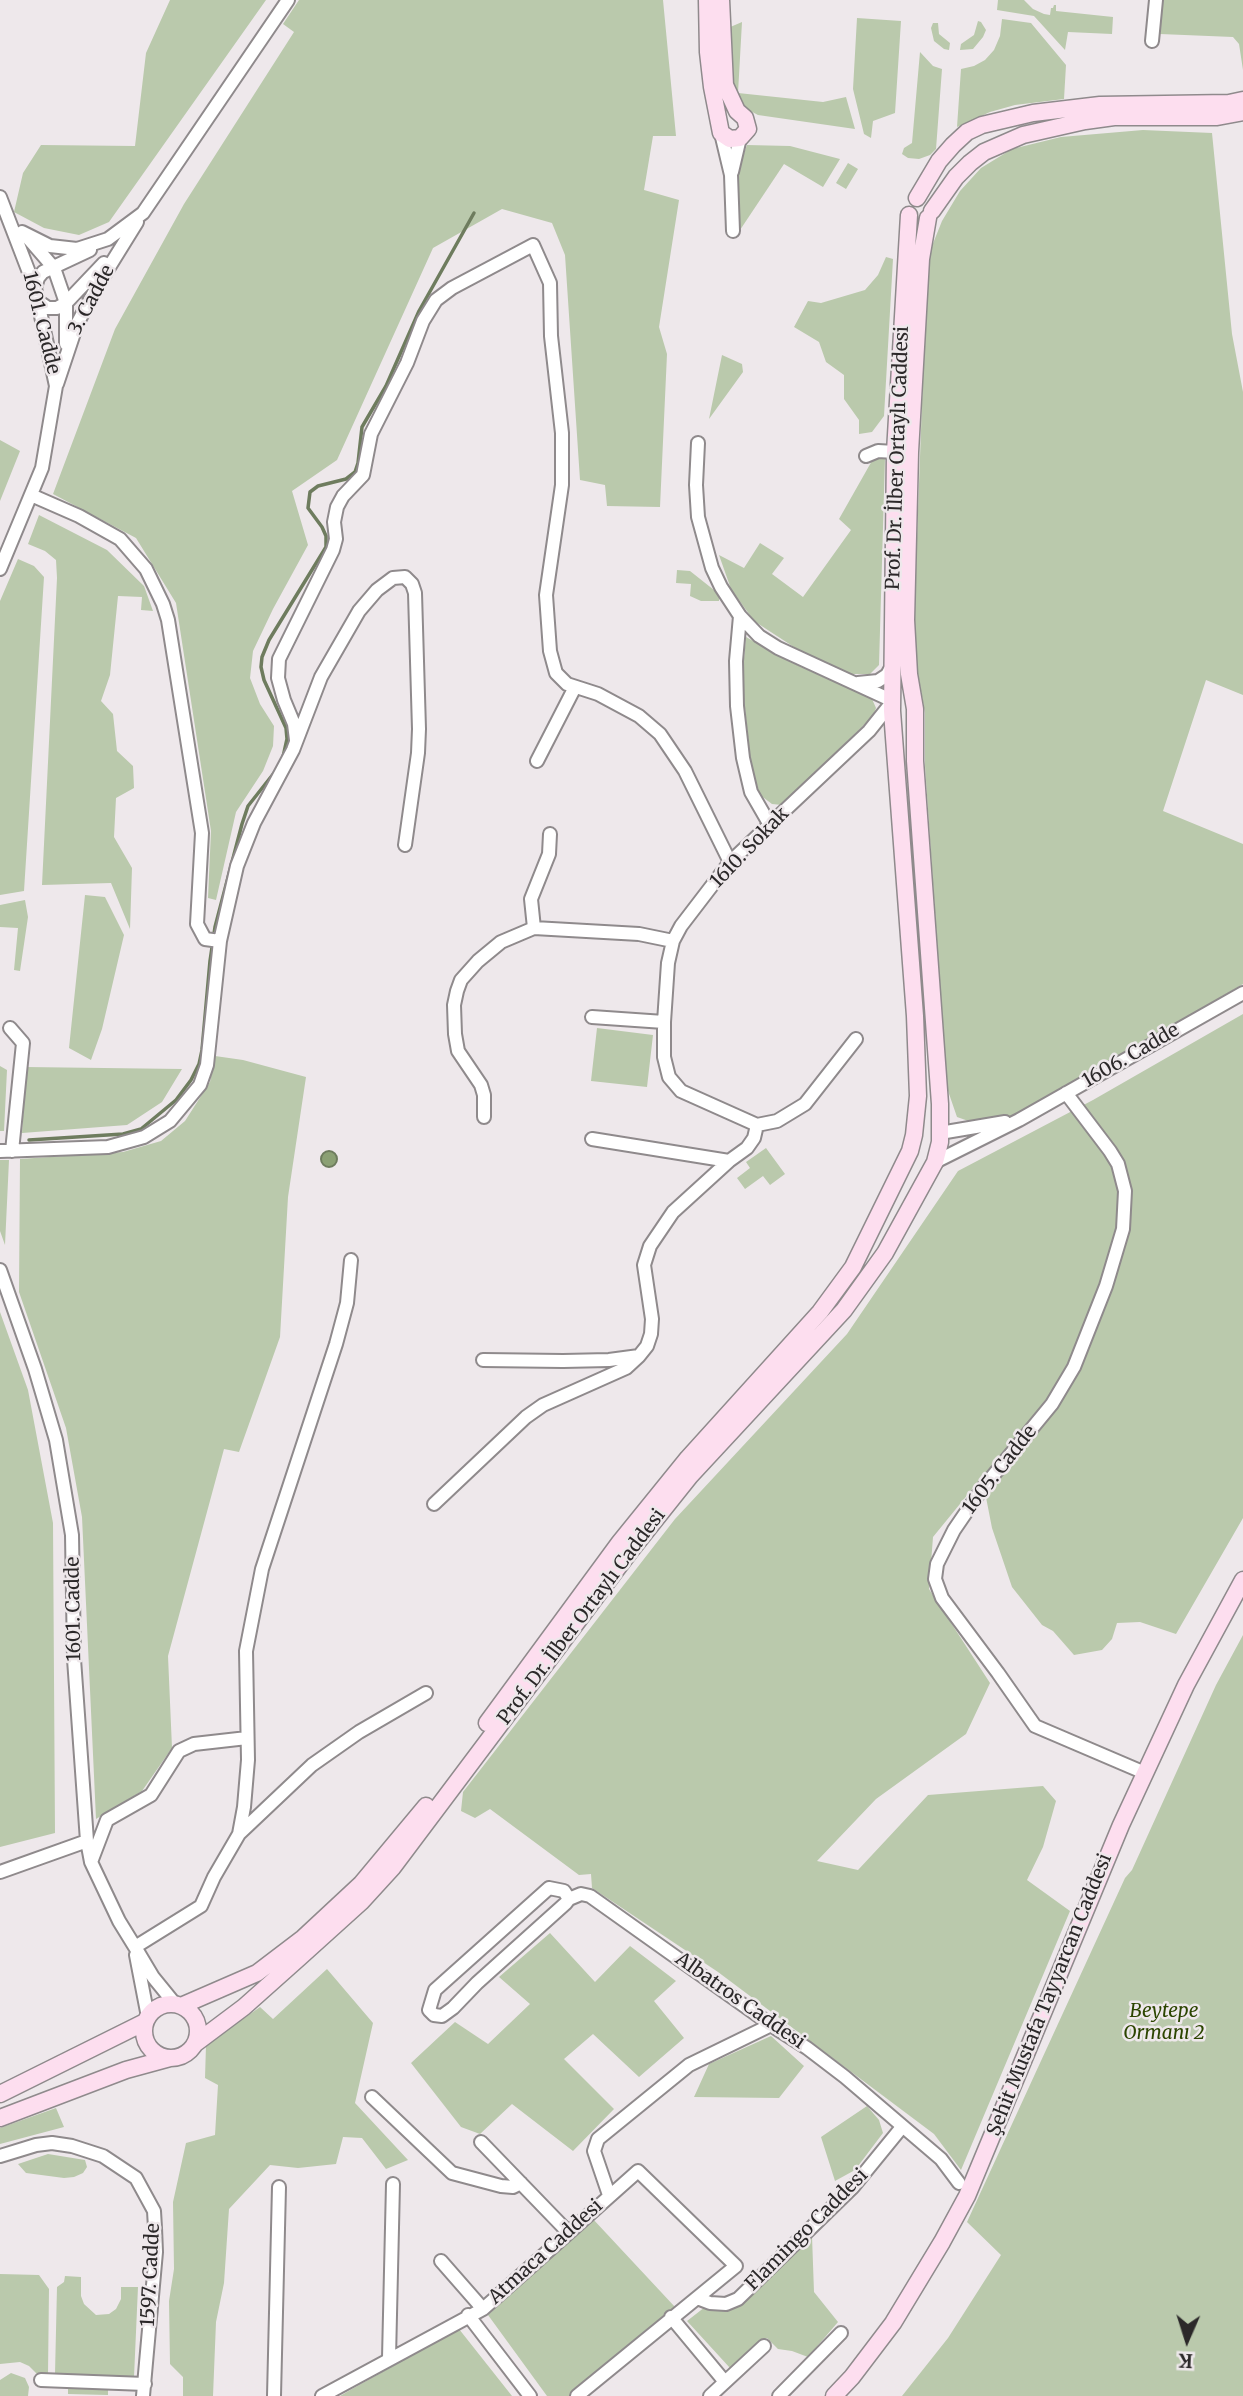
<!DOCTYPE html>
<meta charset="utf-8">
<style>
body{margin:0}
#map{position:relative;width:1243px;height:2396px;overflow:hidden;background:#eee8eb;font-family:Merriweather,serif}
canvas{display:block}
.north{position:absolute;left:1152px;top:2305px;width:70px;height:70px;-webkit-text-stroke:5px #eee8eb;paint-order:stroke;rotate:183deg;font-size:19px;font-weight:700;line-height:28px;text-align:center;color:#2b2829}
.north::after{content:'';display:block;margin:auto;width:24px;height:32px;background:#2b2829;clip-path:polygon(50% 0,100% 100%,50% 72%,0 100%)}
</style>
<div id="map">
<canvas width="1243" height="2396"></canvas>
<div class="north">K</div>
</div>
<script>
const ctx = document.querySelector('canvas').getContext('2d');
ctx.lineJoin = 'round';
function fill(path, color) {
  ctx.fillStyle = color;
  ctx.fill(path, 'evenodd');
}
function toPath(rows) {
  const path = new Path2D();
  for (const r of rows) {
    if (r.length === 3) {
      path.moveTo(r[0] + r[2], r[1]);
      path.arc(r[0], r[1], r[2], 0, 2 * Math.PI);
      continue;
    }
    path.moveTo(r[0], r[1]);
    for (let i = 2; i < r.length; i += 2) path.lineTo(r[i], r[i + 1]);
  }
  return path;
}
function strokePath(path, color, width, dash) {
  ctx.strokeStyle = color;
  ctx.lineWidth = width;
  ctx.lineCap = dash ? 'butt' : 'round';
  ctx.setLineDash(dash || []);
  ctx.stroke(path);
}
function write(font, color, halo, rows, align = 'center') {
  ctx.font = font + ' Merriweather,serif';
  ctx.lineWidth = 5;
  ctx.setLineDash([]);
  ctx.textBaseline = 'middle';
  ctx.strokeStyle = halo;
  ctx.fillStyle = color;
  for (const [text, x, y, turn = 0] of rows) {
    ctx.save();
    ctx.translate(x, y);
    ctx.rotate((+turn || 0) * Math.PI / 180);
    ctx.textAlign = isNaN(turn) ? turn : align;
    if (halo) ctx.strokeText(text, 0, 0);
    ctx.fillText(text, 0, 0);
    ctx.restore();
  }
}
fill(toPath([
 [170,0,266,0,109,222,79,235,44,228,14,212,23,173,41,145,135,146,146,53],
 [299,0,663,0,676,136,653,136,644,190,679,200,659,327,667,354,660,507,607,506,605,485,580,480,565,255,552,223,502,209,433,248,337,460,292,491,308,545,273,609,253,651,250,678,260,704,274,726,273,746,263,771,236,812,216,900,208,898,211,831,176,603,136,538,53,494,115,329,184,204,294,32,283,24],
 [998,0,1024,0,1033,9,1044,14,1050,15,1051,8,1053,8,1054,5,1056,5,1056,11,1113,17,1112,34,1068,32,1065,50,1034,16,997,10],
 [1162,0,1243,0,1243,70,1239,44,1233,37,1160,34],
 [857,18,901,21,895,113,873,121,871,138,864,134,853,89],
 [1002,19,1031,23,1066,65,1064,99,1015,105,990,112,957,127,961,69,974,66,985,60,994,50,1000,36],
 [978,21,981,22,986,30,983,37,973,49,960,50,961,44,974,35],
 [742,22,738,93,823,102,846,97,855,129,758,115,741,106,729,85,728,28],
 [933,23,938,23,939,34,950,43,949,50,944,49,934,41,931,28],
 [920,52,933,66,942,69,936,149,930,155,919,159,908,158,902,154,904,148,912,143],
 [1143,130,1212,133,1232,334,1243,392,1243,695,1206,680,1163,811,1243,844,1243,984,1018,1116,977,1124,957,1117,947,1088,925,766,925,713,913,646,926,295,930,251,942,221,960,191,981,168,1012,149,1061,137],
 [747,145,790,146,840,159,823,187,784,164,738,233,735,177],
 [848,163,858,169,846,189,836,183],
 [886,257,893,259,884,416,872,432,859,434,859,420,844,399,844,375,826,362,819,342,794,327,808,301,821,303,865,290,878,275],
 [722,355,742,364,743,372,709,419],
 [0,440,20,451,0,501],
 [885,458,879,665,870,674,848,674,800,651,754,621,731,589,719,555,744,568,760,543,784,558,772,574,803,597,851,530,839,519,873,459],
 [39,515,107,550,144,586,153,611,141,610,142,597,118,596,110,675,101,701,113,714,117,751,133,766,134,788,116,798,114,837,132,868,130,929,111,883,42,885,57,578,56,560,45,551,28,544],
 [18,559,34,566,44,577,24,891,0,895,0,601],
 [677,570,690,571,714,590,719,597,719,601,701,601,690,596,691,584,676,583],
 [746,637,797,665,872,699,876,708,873,716,782,805,772,804,760,795,751,765,742,680],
 [85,895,105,897,124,935,102,1029,91,1060,69,1048],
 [25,900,28,917,20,971,14,970,18,928,0,927,0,905],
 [1243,1014,1243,1518,1176,1634,1140,1622,1117,1623,1112,1639,1102,1650,1074,1655,1053,1631,1042,1625,1012,1587,992,1528,982,1477,933,1537,929,1589,990,1683,966,1734,876,1799,817,1861,858,1870,928,1795,1043,1786,1056,1801,1043,1847,1027,1880,1070,1911,961,2170,934,2134,718,1972,592,1888,591,1874,579,1875,490,1809,475,1818,461,1811,463,1792,675,1519,847,1334,958,1171,1093,1100],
 [597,1028,653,1035,647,1087,591,1081],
 [215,1056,243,1060,306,1077,288,1197,280,1337,239,1452,224,1449,168,1656,172,1748,142,1791,96,1819,82,1517,66,1428,19,1292,20,1159,123,1152,161,1141,185,1121,210,1082],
 [0,1066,7,1070,4,1131,0,1131],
 [26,1067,182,1069,162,1102,127,1125,22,1133],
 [766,1148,785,1174,770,1185,763,1176,745,1189,737,1178,750,1168,746,1162],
 [0,1160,9,1160,5,1245,0,1231],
 [0,1312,28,1390,53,1523,55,1833,0,1847],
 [1243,1635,1243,2396,902,2396,948,2338,1001,2255,967,2222,1125,1878,1132,1870,1216,1685],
 [550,1933,595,1982,630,1946,676,1981,654,2001,684,2038,639,2077,593,2034,564,2059,614,2109,573,2151,512,2104,480,2134,461,2127,411,2063,455,2022,488,2044,530,2004,499,1977],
 [327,1969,373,2023,355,2103,408,2160,386,2169,362,2138,343,2137,336,2164,298,2168,270,2165,229,2209,224,2283,216,2322,213,2396,183,2396,183,2377,170,2364,169,2301,174,2269,173,2202,186,2143,215,2135,218,2085,205,2078,206,2045,260,2007,273,2019],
 [771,2036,804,2066,779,2098,694,2097,709,2064],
 [867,2106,879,2120,883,2133,855,2170,835,2181,821,2137],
 [56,2108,64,2127,0,2144,0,2128],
 [48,2154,85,2160,87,2167,83,2173,74,2177,64,2178,26,2173,18,2164],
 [592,2218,675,2307,571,2396,547,2396,488,2315],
 [812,2236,814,2292,838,2322,808,2357,792,2351,778,2349,767,2338,730,2368,687,2321,705,2307,717,2310,735,2307],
 [0,2274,39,2275,49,2289,48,2374,37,2374,29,2366,20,2362,0,2364],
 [65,2276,81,2277,81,2296,84,2304,96,2315,109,2314,116,2309,121,2299,121,2287,138,2287,134,2377,55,2374,57,2287,64,2282],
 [459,2329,512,2396,340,2396,352,2389],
 [11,2373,25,2378,29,2387,28,2396,0,2396,0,2380],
 [68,2384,108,2386,108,2395,68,2394]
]), '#bac9ac');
const water = toPath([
 [329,1159,8]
]);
fill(water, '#8ba074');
strokePath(water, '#6e7c5e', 2);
strokePath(toPath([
 [283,757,287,739,286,728,264,680,261,667,262,657,269,640,326,547,326,536,322,527,308,508,310,492,318,486,346,479,355,472,358,463,362,427,386,386,419,311,474,213],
 [29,1140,123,1134,141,1129,176,1100,191,1080,199,1064,202,1050,210,961,215,927,242,824,248,806,274,773]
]), '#6e7c5e', 3.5);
const street = toPath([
 [1152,41,1156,0],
 [721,133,731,175,733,231],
 [732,172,740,138],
 [0,197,35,288,56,386,42,468,0,569],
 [22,232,50,246,77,249,108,239,143,213,288,0],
 [28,238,54,268,66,303,66,344],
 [35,288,38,278,43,272,90,250],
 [39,302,48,308,57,308,66,303,104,263],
 [57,384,77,324,98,285,137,222],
 [698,443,696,485,698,517,712,568,721,587,740,616,759,636,778,648,893,701,869,731,730,862,681,926,673,941,668,963,664,1022,664,1057,669,1077,681,1091,757,1125],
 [866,456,878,451,895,452],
 [31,495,79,516,120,539,146,569,163,604,168,620,202,833,197,924,205,939,220,941],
 [740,616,736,661,737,706,743,758,751,792,770,825],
 [858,683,878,681,887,675,892,666],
 [296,740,294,724,284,700,278,678,279,659,333,550,336,539,334,522,337,507,343,496,363,475,371,434,407,363,423,321,436,300,452,288,533,245,550,283,551,336,562,433,562,485,546,595,550,651,556,673,567,684,598,694,639,716,660,734,685,771,730,862],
 [537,761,575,687],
 [534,928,531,899,549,854,550,834],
 [592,1017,664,1022],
 [10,1028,23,1043,12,1151],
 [1066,1093,1110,1151,1118,1164,1125,1191,1123,1229,1106,1286,1074,1367,1052,1404,982,1489,954,1530,937,1564,935,1579,942,1598,998,1673,1035,1726,1145,1773],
 [484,1117,484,1095,481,1085,458,1051,455,1034,454,1005,457,991,461,980,478,961,501,942,534,928,639,934,673,941],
 [757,1125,777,1121,805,1104,856,1039],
 [940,1133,1005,1122],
 [592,1139,729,1161],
 [0,1151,108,1147,144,1137,170,1121,200,1085,207,1065,220,941,237,866,254,823,293,750,321,677,359,611,377,590,393,578,405,577,412,584,415,593,419,729,418,753,405,845],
 [935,1162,1019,1120,1243,993],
 [0,1270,35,1369,56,1440,72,1535,74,1659,87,1841,91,1862,119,1921,135,1947,153,1977,175,2004],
 [483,1360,563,1361,609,1360,639,1356],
 [434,1504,526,1417,543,1405,626,1368,639,1356,647,1346,651,1334,652,1319,644,1265,650,1246,673,1212,729,1161,747,1148,754,1138,757,1125],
 [239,1834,244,1807,248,1760,246,1651,262,1569,336,1344,347,1303,351,1260],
 [91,1862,107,1820,151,1795,179,1751,194,1744,247,1738],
 [0,1872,87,1841],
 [549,1888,564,1891,569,1899,566,1903,477,1983,453,2008,442,2016,434,2015,429,2010,435,1990,549,1888],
 [569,1899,581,1894,590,1896,777,2029,807,2048,845,2077,941,2159,959,2183],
 [135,1947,201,1906,214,1877,239,1834,312,1765,359,1732,426,1693],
 [136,1955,148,2017],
 [372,2097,452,2173,501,2186,513,2187,521,2183],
 [481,2142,568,2232],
 [0,2156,36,2145,52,2143,72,2146,103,2156,136,2178,154,2211,155,2228,156,2252,143,2396],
 [609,2195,594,2151,598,2139,689,2065,771,2025],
 [441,2261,483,2309],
 [697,2298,710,2303,726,2304,738,2299,853,2187,902,2127],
 [468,2315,530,2396],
 [671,2317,725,2382],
 [389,2358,393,2184],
 [41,2380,145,2384],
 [274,2396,279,2187],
 [322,2396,483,2309,638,2171,736,2266,577,2396],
 [710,2396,764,2346],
 [779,2396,841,2333]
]);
const secondary = toPath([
 [707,0,708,52,712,87,721,133,730,139,740,138,748,129,745,118,737,111,725,85,721,0],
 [917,198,939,161,953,145,967,132,982,125,1033,113,1100,105,1229,103,1243,100],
 [932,211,956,177,970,163,984,152,1023,135,1085,121,1114,117,1217,117,1243,112],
 [487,1723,620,1542,688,1458,820,1312,853,1267,910,1151,914,1135,918,1096,915,1016,892,711,895,452,909,215],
 [171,2031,27],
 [181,2006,257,1973,303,1938,361,1884,426,1806],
 [196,2043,244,2007,299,1958,361,1902,393,1867,631,1550,690,1476,844,1310,885,1253,935,1162,940,1142,940,1104,915,761,915,709,909,674,906,620,910,452,921,259,928,218],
 [0,2094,145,2022],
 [0,2118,126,2070,170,2058],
 [834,2396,852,2377,893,2323,942,2242,967,2196,1121,1825,1186,1685,1243,1580]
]);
strokePath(street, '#8f8a8c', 16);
strokePath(secondary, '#8f8a8c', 19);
strokePath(street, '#fff', 12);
strokePath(secondary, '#fddeef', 16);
write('19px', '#2b2829', '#eee8eb', [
 ["3. Cadde",92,300,-62],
 ["1601. Cadde",41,323,76],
 ["Prof. Dr. İlber Ortaylı Caddesi",898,458,-88],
 ["1610. Sokak",750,848,-46],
 ["1606. Cadde",1131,1056,-30],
 ["1605. Cadde",1000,1470,-52],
 ["1601. Cadde",74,1609,-91],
 ["Prof. Dr. İlber Ortaylı Caddesi",582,1617,-53],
 ["Şehit Mustafa Tayyarcan Caddesi",1050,1995,-68],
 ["Albatros Caddesi",740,2001,35],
 ["Flamingo Caddesi",807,2230,-45],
 ["Atmaca Caddesi",546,2252,-42],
 ["1597. Cadde",151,2275,-87]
]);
write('italic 19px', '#2c4500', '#eee8eb', [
 ["Beytepe",1164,2012],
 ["Ormanı 2",1164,2034]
]);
</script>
